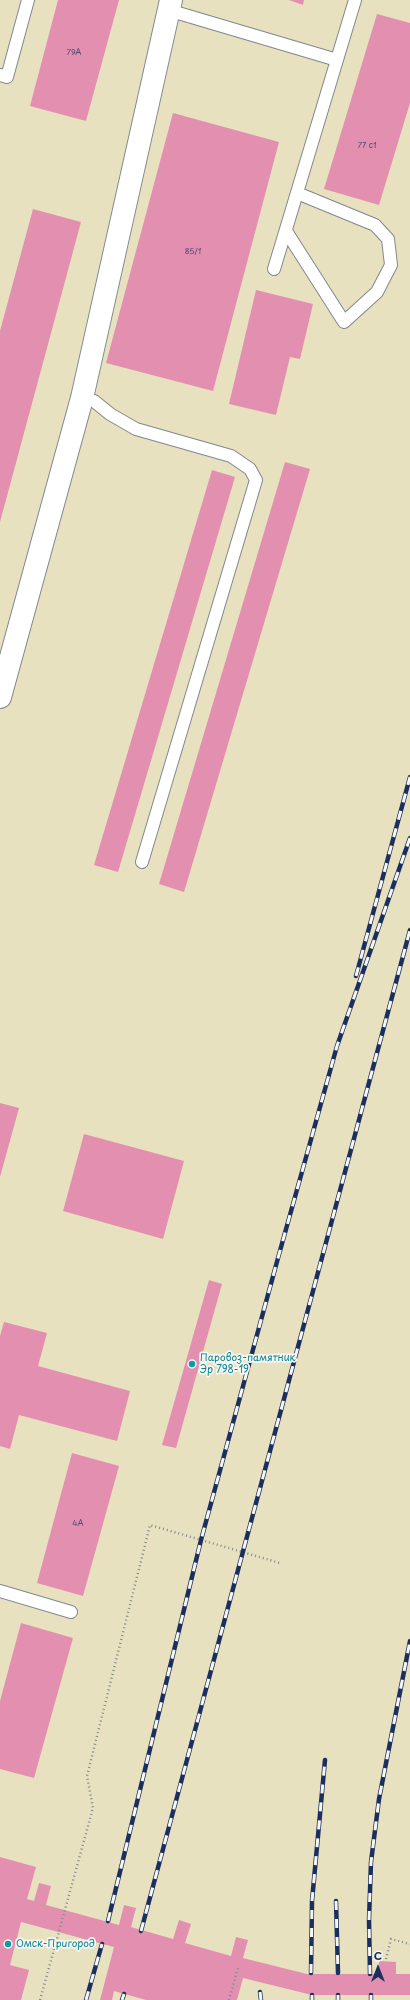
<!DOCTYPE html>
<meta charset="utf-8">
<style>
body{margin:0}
#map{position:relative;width:410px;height:2000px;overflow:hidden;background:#e7e1bf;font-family:"Playpen Sans",sans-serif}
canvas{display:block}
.north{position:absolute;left:358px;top:1948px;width:40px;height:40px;-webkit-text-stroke:3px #f6f6f2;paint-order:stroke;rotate:0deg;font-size:11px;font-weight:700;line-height:16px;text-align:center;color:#1b2f5e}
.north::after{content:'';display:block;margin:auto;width:14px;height:18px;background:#1b2f5e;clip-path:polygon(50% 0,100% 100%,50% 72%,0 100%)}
</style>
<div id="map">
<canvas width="410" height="2000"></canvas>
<div class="north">С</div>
</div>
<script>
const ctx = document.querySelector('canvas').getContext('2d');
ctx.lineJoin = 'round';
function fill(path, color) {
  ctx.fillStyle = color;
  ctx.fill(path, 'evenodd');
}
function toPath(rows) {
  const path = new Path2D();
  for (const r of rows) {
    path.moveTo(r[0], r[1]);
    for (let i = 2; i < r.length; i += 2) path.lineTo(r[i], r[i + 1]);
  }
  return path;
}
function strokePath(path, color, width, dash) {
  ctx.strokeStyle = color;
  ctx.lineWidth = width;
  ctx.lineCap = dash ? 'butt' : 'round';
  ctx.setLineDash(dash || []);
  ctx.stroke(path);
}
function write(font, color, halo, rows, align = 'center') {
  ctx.font = font + ' "Playpen Sans",sans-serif';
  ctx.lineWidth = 3.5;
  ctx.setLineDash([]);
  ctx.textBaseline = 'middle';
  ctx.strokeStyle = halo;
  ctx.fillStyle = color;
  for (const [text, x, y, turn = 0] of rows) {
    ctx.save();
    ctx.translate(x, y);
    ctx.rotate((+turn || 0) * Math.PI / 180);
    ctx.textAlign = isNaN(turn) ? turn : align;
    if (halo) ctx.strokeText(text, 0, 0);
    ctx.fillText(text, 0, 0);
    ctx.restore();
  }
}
fill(toPath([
 [58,0,119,0,86,121,30,106],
 [289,0,304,0,303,5],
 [377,14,410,23,410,103,379,205,324,189],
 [173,113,279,142,213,391,106,363],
 [33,209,81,222,0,522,0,331],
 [256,290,313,304,300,359,290,357,276,415,229,404],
 [285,462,310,469,184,892,159,884],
 [212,470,235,477,118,872,94,865],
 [0,1103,19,1108,0,1177],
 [84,1134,184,1161,163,1239,63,1211],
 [209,1280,222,1284,176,1448,162,1445],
 [4,1322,47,1333,38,1366,130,1391,117,1441,19,1415,10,1449,0,1446,0,1336],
 [72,1453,119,1466,83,1596,37,1583],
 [21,1623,73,1638,34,1778,0,1769,0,1701],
 [0,1857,36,1867,27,1899,34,1901,39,1883,51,1886,46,1905,119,1925,124,1905,136,1908,131,1927,173,1939,179,1920,191,1924,185,1943,231,1956,236,1937,248,1940,243,1958,307,1974,379,1974,379,1961,396,1962,396,1974,410,1974,410,1995,312,1995,243,1978,237,2000,146,2000,114,1991,112,2000,100,2000,114,1947,21,1922,10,1965,29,1970,21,2000,0,2000]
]), '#e390b0');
const service = toPath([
 [168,10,337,60],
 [0,75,7,77,28,0],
 [286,231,344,322,377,292,391,265,388,239,375,225,297,193],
 [274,269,355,0],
 [82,398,94,401,110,414,136,429,231,456,250,469,256,480,142,862],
 [0,1591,71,1612]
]);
const minor = toPath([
 [0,697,82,398,171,0]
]);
strokePath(service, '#81888e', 14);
strokePath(minor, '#81888e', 24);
strokePath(toPath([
 [386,1959,391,1939,410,1944],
 [40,2000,93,1808,87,1776,150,1525,280,1563],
 [229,2000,238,1968]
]), '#81888e', 2.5, [1, 3]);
strokePath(service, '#fff', 12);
strokePath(minor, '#fff', 22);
const rail = toPath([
 [356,976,410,777],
 [336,1901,338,1973],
 [108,1921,201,1540,278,1258,337,1046,410,838],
 [141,1931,410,930],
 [311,1973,312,1901,325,1760],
 [370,1974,369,1920,371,1862,379,1799,410,1641],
 [260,1992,261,2000],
 [312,1995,312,2000],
 [338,1995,338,2000],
 [371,1995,371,2000],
 [86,2000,102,1944],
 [122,2000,124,1994]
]);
strokePath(rail, '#1b2f5e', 4.5);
strokePath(rail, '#f6f6f2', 3, [9]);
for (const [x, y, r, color] of [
 [192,1364,4,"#0f9aa8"],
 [8,1944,4,"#0f9aa8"]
]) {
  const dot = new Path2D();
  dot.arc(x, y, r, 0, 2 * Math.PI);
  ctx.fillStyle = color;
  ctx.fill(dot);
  strokePath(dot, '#f6f6f2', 1.5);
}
write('8px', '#4d4772', null, [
 ["79А",74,53],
 ["77 с1",367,146],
 ["85/1",193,252],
 ["4А",78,1524]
]);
write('10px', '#0d838f', '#f6f6f2', [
 ["Паровоз-памятник",200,1358],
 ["Эр 798-19",200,1370],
 ["Омск-Пригород",16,1944]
], 'left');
</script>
